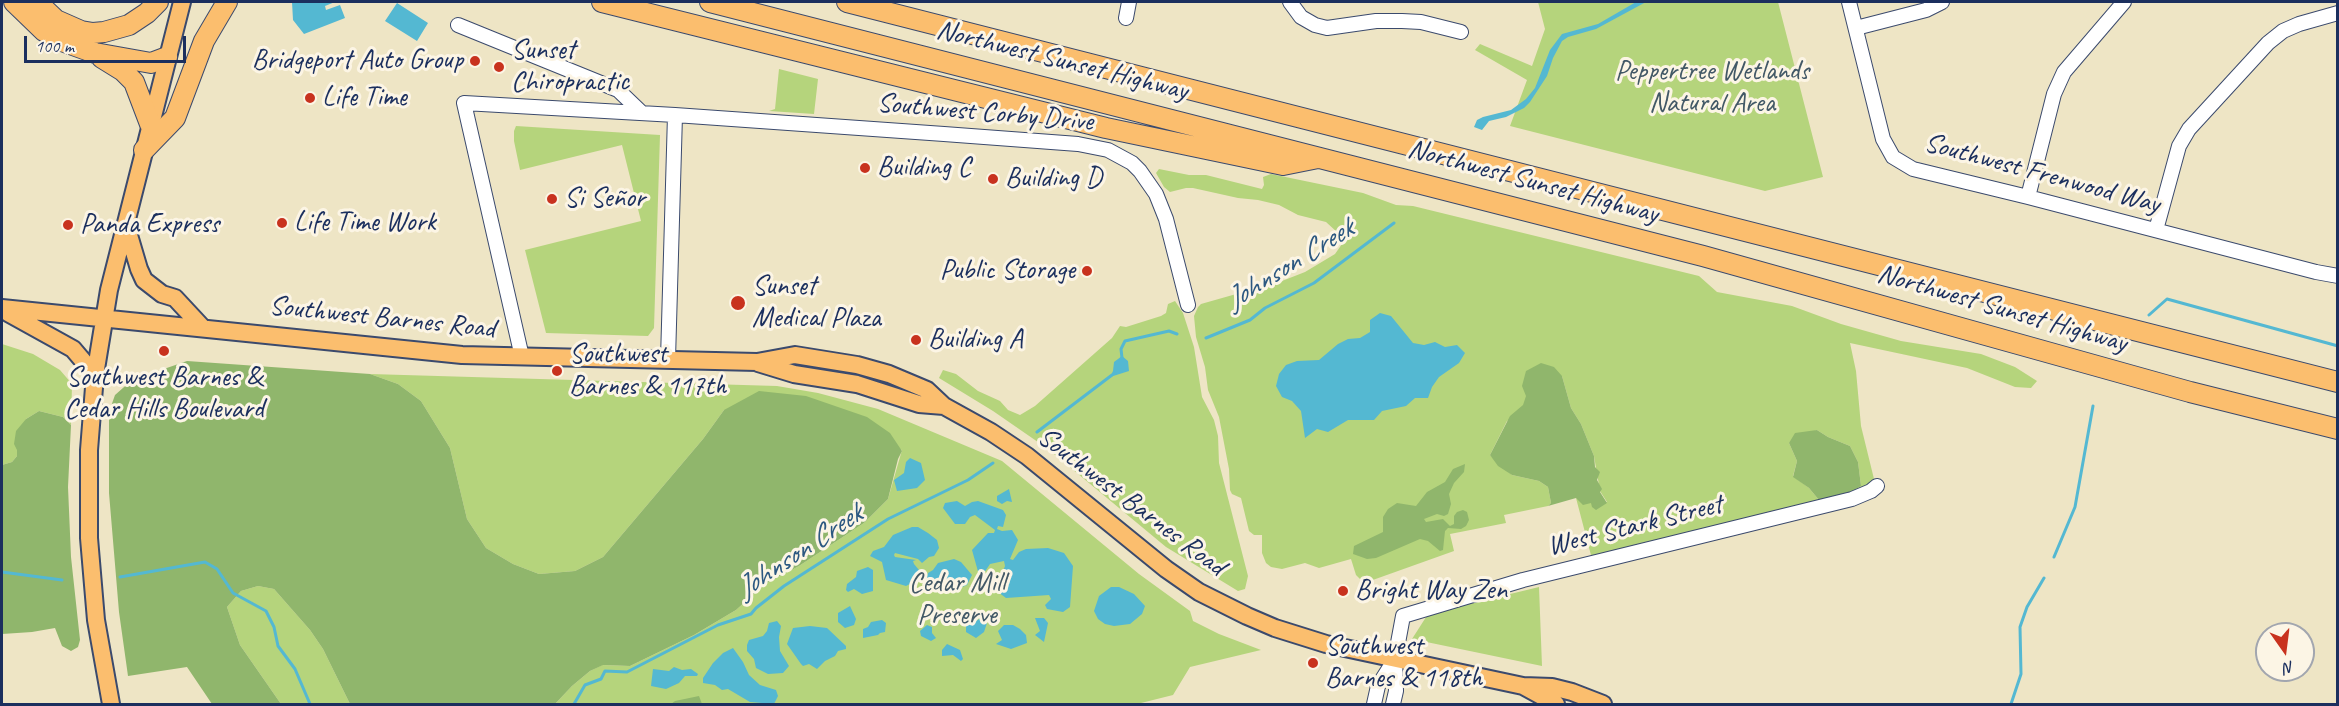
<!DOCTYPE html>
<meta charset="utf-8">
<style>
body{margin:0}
#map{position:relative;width:2339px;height:706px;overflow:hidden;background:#eee5c5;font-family:Caveat,sans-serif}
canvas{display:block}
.frame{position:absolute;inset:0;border:3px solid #1b2f5e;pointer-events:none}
.north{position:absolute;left:2255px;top:622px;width:60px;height:60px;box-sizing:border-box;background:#fcf5e5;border:2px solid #a2a6af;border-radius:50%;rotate:166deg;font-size:16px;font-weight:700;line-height:24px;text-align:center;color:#1b2f5e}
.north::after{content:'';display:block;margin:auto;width:21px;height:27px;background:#c8321e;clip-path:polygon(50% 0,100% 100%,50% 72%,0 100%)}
.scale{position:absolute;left:24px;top:36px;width:162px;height:27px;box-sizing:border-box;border:3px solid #1b2f5e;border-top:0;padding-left:8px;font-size:18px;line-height:21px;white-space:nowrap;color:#1b2f5e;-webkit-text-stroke:4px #fcf5e5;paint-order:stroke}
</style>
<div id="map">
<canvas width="2339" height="706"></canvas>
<div class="frame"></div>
<div class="north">N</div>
<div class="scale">100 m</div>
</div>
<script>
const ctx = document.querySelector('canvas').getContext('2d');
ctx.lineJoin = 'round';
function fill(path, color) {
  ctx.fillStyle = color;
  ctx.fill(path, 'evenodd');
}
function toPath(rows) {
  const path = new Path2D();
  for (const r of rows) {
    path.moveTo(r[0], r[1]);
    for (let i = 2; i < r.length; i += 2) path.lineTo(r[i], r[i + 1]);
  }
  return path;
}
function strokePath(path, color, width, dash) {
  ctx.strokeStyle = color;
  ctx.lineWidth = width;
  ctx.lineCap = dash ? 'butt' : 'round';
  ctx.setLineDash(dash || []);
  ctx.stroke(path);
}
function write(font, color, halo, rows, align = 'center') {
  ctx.font = font + ' Caveat,sans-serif';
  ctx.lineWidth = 6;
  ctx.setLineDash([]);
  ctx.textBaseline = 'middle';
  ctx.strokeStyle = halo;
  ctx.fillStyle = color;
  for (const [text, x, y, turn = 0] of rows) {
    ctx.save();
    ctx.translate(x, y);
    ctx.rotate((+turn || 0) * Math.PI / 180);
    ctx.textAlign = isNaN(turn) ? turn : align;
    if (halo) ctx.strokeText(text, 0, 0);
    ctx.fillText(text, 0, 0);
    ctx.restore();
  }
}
fill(toPath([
 [1538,2,1778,2,1823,177,1765,191,1510,126,1527,80,1475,50,1480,44,1532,66,1545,29],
 [779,69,818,79,814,114,769,111,775,109],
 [516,126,660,135,654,328,648,336,546,333,525,250,641,221,622,145,520,170,514,141,514,131],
 [1159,169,1189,175,1206,175,1262,189,1264,185,1263,177,1271,174,1363,193,1396,205,1413,206,1699,276,1717,292,1792,306,1841,324,1901,341,1981,354,2015,367,2037,381,2031,388,2015,387,1967,368,1850,343,1856,371,1861,426,1874,479,1865,490,1853,491,1861,486,1858,462,1850,446,1828,437,1817,430,1789,443,1797,461,1793,476,1809,488,1819,500,1592,559,1576,498,1586,503,1607,502,1600,491,1594,456,1581,424,1571,408,1562,376,1545,404,1507,421,1490,455,1512,475,1539,481,1548,487,1551,503,1548,506,1504,515,1506,523,1450,534,1454,551,1370,581,1360,579,1356,575,1351,559,1319,568,1305,563,1282,569,1271,567,1266,563,1262,553,1262,535,1254,535,1249,531,1241,498,1232,494,1230,490,1229,469,1219,417,1208,390,1205,367,1196,337,1194,316,1198,307,1201,304,1282,281,1305,272,1335,254,1342,244,1338,233,1326,222,1298,215,1279,205,1258,200,1238,198,1193,188,1186,188,1170,192,1164,187,1156,173],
 [1175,301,1183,313,1194,347,1202,397,1214,420,1218,436,1219,463,1248,576,1245,589,1238,591,1166,547,1048,449,993,411,939,378,943,370,956,374,978,391,1000,401,1008,410,1020,415,1035,406,1112,338,1120,326,1126,327,1161,316,1166,313,1168,304],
 [2,344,33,354,60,370,72,384,71,425,63,417,39,411,26,419,17,456,12,462,2,465],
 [370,374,777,386,818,393,878,409,1002,461,1139,574,1190,611,1193,621,1219,634,1261,650,1190,667,1173,695,1137,704,555,704,572,686,590,671,602,665,630,666,694,635,736,610,765,584,799,566,864,523,888,499,902,450,724,410,703,439,603,557,575,571,539,574,513,564,486,548,467,519,450,448,421,401,398,384],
 [258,586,274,589,310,630,323,649,350,704,281,704,240,645,227,607,241,591],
 [1539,587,1542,666,1412,639,1428,614]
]), '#b5d47c');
fill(toPath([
 [187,361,370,374,398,384,421,401,450,448,467,519,486,548,513,564,539,574,575,571,603,557,703,439,724,410,759,391,806,396,867,417,890,433,902,451,898,459,888,499,864,523,799,566,765,584,736,610,694,635,630,666,603,665,590,671,572,686,555,704,350,704,323,649,310,630,274,589,258,586,241,591,227,607,240,645,281,704,212,704,187,667,128,676,119,612,109,493,109,412,115,395,132,380],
 [1541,363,1554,367,1562,376,1571,408,1581,424,1594,456,1595,467,1600,472,1597,480,1602,489,1600,492,1607,503,1596,510,1592,507,1591,503,1583,505,1576,498,1548,506,1551,503,1548,487,1539,481,1512,475,1498,466,1490,455,1510,416,1523,405,1526,396,1522,386,1526,371],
 [39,411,63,417,71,425,68,487,71,557,80,640,78,647,71,651,62,646,55,628,32,632,2,634,2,465,12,462,17,456,17,450,14,444,16,431,26,419],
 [1817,430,1828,437,1850,446,1858,462,1861,486,1853,491,1819,500,1809,488,1793,477,1797,461,1789,443,1795,433],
 [1465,464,1464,472,1454,483,1449,494,1451,504,1448,514,1444,516,1437,514,1424,519,1426,522,1443,519,1450,526,1454,524,1454,516,1457,512,1463,510,1467,512,1469,520,1466,526,1461,529,1448,528,1445,531,1443,550,1440,551,1428,541,1420,539,1376,558,1367,559,1353,554,1354,546,1383,532,1383,517,1388,509,1397,503,1416,506,1427,492,1445,482,1453,469],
 [699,696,702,704,671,704,675,701]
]), '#90b66c');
fill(toPath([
 [292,2,335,2,325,6,326,10,340,5,345,18,304,34,293,20],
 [1636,2,1646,2,1596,29,1568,37,1562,41,1553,58,1547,76,1530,102,1524,108,1506,117,1489,121,1482,130,1474,127,1477,120,1483,117,1511,110,1526,99,1535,88,1550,50,1562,34,1598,24],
 [397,3,428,23,417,41,385,21],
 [1380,313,1391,316,1413,343,1424,345,1435,342,1445,347,1457,345,1465,353,1459,363,1439,377,1432,387,1428,398,1415,398,1406,406,1382,411,1374,420,1348,420,1328,432,1317,429,1305,438,1301,411,1292,401,1282,397,1276,386,1279,374,1286,365,1297,361,1319,360,1338,344,1348,339,1360,338,1370,332,1370,320],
 [1122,356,1128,361,1129,371,1110,377,1113,371,1114,362],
 [910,458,921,463,925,480,917,488,897,491,894,480,904,473,906,462],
 [1009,489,1012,502,1007,501,1002,504,997,501,997,496],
 [957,501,965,506,972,502,978,501,1003,510,1006,515,1003,527,998,526,997,529,1002,531,1012,530,1018,540,1010,559,1013,560,1019,552,1026,549,1048,548,1064,553,1073,566,1070,607,1063,612,1047,609,1045,605,1051,599,1049,595,1006,598,998,592,997,587,1005,566,1004,561,990,564,984,573,979,575,972,550,988,533,994,533,995,530,975,515,970,517,965,524,955,524,943,508,945,503],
 [912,527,918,527,928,533,937,540,939,548,934,556,929,557,922,563,918,559,895,553,894,555,895,557,916,560,913,561,914,564,919,570,920,573,914,582,906,586,886,580,882,562,870,556,873,551,884,547,893,535],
 [954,559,961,562,972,575,967,585,948,593,931,589,926,581,928,573,933,570,938,563],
 [868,567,873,570,873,591,862,594,854,589,848,592,846,590,847,584,856,577,857,571],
 [1111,587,1119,587,1134,594,1145,606,1142,614,1130,624,1114,626,1105,624,1098,619,1094,611,1099,596],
 [850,606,856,619,854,625,845,628,838,622,838,613],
 [969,616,976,621,981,618,987,623,984,632,976,638,966,632,966,617],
 [1035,618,1044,618,1048,623,1044,642,1035,635,1040,631],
 [882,620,886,623,885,632,880,633,878,635,863,638,863,629,868,627,871,622],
 [777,621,781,626,779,637,780,651,789,666,783,673,768,674,756,668,754,659,747,651,747,645,749,640,763,636,767,631,769,623],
 [927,625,932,627,932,633,936,638,931,641,921,636,920,631],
 [1004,625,1013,625,1020,629,1026,635,1027,643,1011,649,996,644,1002,640,998,631],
 [810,626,827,628,846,646,846,649,838,651,835,656,825,661,817,669,809,664,803,666,801,664,787,644,793,628],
 [947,644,960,650,963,659,961,661,953,655,942,656,942,650],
 [733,648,743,662,749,675,760,685,776,690,778,696,774,704,750,702,728,689,722,690,715,685,703,683,703,678,713,663,723,653],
 [674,667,682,670,691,669,698,674,697,676,685,676,679,683,666,689,651,686,653,669,669,671]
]), '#54b8d2');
strokePath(toPath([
 [2149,315,2167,299,2338,346],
 [1206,338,1250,320,1265,308,1314,283,1394,223],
 [1122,358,1121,349,1125,341,1169,331,1177,334],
 [1037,432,1112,375],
 [2054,557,2075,507,2093,406],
 [2,572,62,580],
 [120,577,205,562,217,569,233,593,266,611,274,627,278,646,295,669,310,704],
 [574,704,585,685,601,679,605,671,627,672,718,625,751,614,756,608,784,586,888,519,968,480,993,463],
 [2011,704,2021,674,2020,627,2027,607,2044,578]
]), '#54b8d2', 3);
const minor = toPath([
 [1290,2,1301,17,1315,25,1327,28,1376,21,1402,21,1421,22,1461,32],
 [1849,2,1883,139,1893,157,1913,169,2028,197,2316,272,2338,276],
 [1126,18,1129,2],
 [458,25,618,90,642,113],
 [1856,28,1926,10,1942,2],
 [2028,197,2054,94,2064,72,2124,2],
 [2156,230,2179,146,2189,129,2268,43,2283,31,2299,24,2338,13],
 [522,357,464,103,675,115,944,134,1078,144,1108,150,1132,163,1140,171,1156,194,1166,219,1188,305],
 [668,359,675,115],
 [1374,704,1378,686,1395,659],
 [1393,704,1396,691,1395,659,1403,616,1523,580,1852,499,1871,491,1877,486]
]);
const major = toPath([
 [126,225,139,269,144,280,162,294,175,298,202,327],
 [2,308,462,355,757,362,795,355,857,365,889,374,927,390,944,406,991,432,1027,456,1166,569,1199,592,1247,616,1275,628,1326,644,1523,686,1552,687,1572,692,1603,704],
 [8,313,73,349,95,375],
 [758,363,794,374,857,384,919,404,944,406],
 [1523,686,1556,704],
 [111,704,96,620,89,538,89,450,95,375,109,290,182,2]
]);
const highway = toPath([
 [14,2,44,31,59,40,95,53,151,63,167,57],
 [37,2,56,20,81,31,93,33,104,32,129,25,147,13,158,2],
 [602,2,1106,128,1283,165,1318,158],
 [710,2,1703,256,2190,392,2338,429],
 [847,2,2338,382],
 [102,58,123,71,134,82,150,124],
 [144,150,175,118,204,41,227,2]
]);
strokePath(minor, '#3b4a6d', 16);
strokePath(major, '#3b4a6d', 20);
strokePath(highway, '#3b4a6d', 22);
strokePath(minor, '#fff', 14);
strokePath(major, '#fbbe6e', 16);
strokePath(highway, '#fbbe6e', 20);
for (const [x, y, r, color] of [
 [475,61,6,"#c8321e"],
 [499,67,6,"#c8321e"],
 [310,98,6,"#c8321e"],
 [865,168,6,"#c8321e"],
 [993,179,6,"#c8321e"],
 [552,199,6,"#c8321e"],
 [282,223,6,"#c8321e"],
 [68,225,6,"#c8321e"],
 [1087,271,6,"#c8321e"],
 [738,303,8,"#c8321e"],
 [916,340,6,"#c8321e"],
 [164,351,6,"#c8321e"],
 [557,371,6,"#c8321e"],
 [1343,591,6,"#c8321e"],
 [1313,663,6,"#c8321e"]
]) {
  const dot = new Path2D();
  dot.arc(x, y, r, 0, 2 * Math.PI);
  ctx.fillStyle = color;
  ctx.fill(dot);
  strokePath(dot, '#fcf5e5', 2);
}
write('28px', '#1b2f5e', '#fcf5e5', [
 ["Sunset",511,51],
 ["Chiropractic",511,83],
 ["Bridgeport Auto Group",463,61,"right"],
 ["Life Time",322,98],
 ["Building C",877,168],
 ["Building D",1005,179],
 ["Si Señor",564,199],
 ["Life Time Work",294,223],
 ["Panda Express",80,225],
 ["Public Storage",1075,271,"right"],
 ["Sunset",752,287],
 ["Medical Plaza",752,319],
 ["Building A",928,340],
 ["Southwest",569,355],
 ["Barnes & 117th",569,387],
 ["Southwest Barnes &",164,378,"center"],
 ["Cedar Hills Boulevard",164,410,"center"],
 ["Bright Way Zen",1355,591],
 ["Southwest",1325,647],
 ["Barnes & 118th",1325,679]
], 'left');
write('28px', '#1b2f5e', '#fcf5e5', [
 ["Northwest Sunset Highway",1062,61,14],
 ["Southwest Corby Drive",985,113,5],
 ["Southwest Frenwood Way",2042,174,15],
 ["Northwest Sunset Highway",1533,182,15],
 ["Northwest Sunset Highway",2002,309,16],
 ["Southwest Barnes Road",382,318,6],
 ["Southwest Barnes Road",1131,502,37],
 ["West Stark Street",1635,526,-14]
]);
write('28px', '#425866', '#fcf5e5', [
 ["Peppertree Wetlands",1712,72],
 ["Natural Area",1712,104],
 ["Cedar Mill",957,584],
 ["Preserve",957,616]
]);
write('italic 30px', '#2c5881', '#fcf5e5', [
 ["Johnson Creek",1290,265,-32],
 ["Johnson Creek",800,552,-34]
]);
</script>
